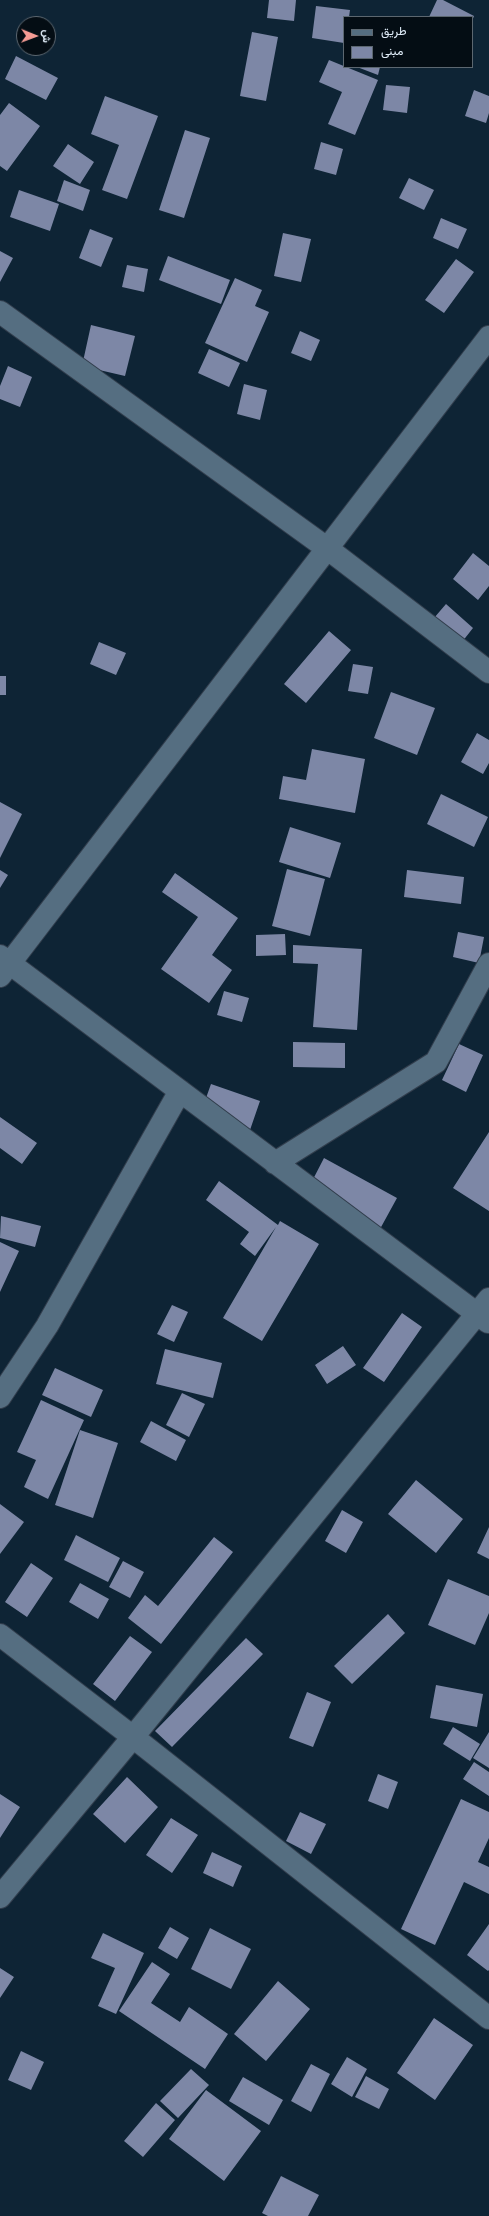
<!DOCTYPE html>
<meta charset="utf-8">
<style>
body{margin:0}
#map{position:relative;width:489px;height:2216px;overflow:hidden;background:#0e2435;font-family:Montserrat,Vazirmatn,sans-serif}
canvas{display:block}
.legend{position:absolute;left:343px;top:16px;width:130px;height:52px;box-sizing:border-box;background:#040d14;border:1px solid #5c6770;margin:0;padding:5px 7px;list-style:none;font-size:12px;color:#e1eefa}
.legend li{display:flex;align-items:center;gap:8px;height:20px}
.legend b{width:20px;border:1px solid #5c6770}
.north{position:absolute;left:16px;top:16px;width:40px;height:40px;box-sizing:border-box;background:#040d14;border:1px solid #5c6770;border-radius:50%;rotate:91deg;font-size:11px;font-weight:700;line-height:16px;text-align:center;color:#e1eefa}
.north::after{content:'';display:block;margin:auto;width:14px;height:18px;background:#f59c95;clip-path:polygon(50% 0,100% 100%,50% 72%,0 100%)}
</style>
<div id="map">
<canvas width="489" height="2216"></canvas>
<ul class="legend">
<li><b style="height:5px;background:#556e81"></b>طريق</li>
<li><b style="height:11px;background:#7d87a6"></b>مبنى</li>
</ul>
<div class="north">ش</div>
</div>
<script>
const ctx = document.querySelector('canvas').getContext('2d');
ctx.lineJoin = 'round';
function fill(path, color) {
  ctx.fillStyle = color;
  ctx.fill(path, 'evenodd');
}
function toPath(rows) {
  const path = new Path2D();
  for (const r of rows) {
    path.moveTo(r[0], r[1]);
    for (let i = 2; i < r.length; i += 2) path.lineTo(r[i], r[i + 1]);
  }
  return path;
}
function strokePath(path, color, width, dash) {
  ctx.strokeStyle = color;
  ctx.lineWidth = width;
  ctx.lineCap = dash ? 'butt' : 'round';
  ctx.setLineDash(dash || []);
  ctx.stroke(path);
}
fill(toPath([
 [269,0,296,0,294,21,267,18],
 [437,0,443,0,474,16,472,21,472,17,429,17],
 [316,6,350,10,349,17,344,17,344,43,312,38],
 [252,32,278,37,266,101,240,96],
 [16,56,58,78,46,100,5,79],
 [329,60,378,80,355,135,328,124,342,92,319,82],
 [357,67,380,67,378,75],
 [386,85,410,87,407,113,383,110],
 [474,90,489,96,489,113,486,123,465,116],
 [105,96,158,116,127,199,102,190,119,145,91,134],
 [9,103,40,126,7,171,0,166,0,115],
 [185,130,210,138,184,218,159,210],
 [321,142,343,149,336,175,314,169],
 [68,144,94,162,80,184,53,166],
 [409,178,434,190,424,210,399,198],
 [64,180,90,190,83,211,57,201],
 [19,190,59,204,50,231,10,217],
 [441,218,467,229,458,249,433,238],
 [90,229,113,238,101,267,79,258],
 [283,233,311,239,301,282,274,276],
 [0,251,13,258,0,282],
 [168,256,230,280,221,304,159,280],
 [456,259,474,272,444,313,425,300],
 [127,265,148,269,144,292,122,287],
 [235,278,262,290,255,306,269,312,247,362,205,343],
 [91,325,135,336,125,376,82,366],
 [300,331,320,340,311,361,291,353],
 [209,349,240,363,229,387,198,373],
 [8,366,32,377,20,407,0,399,0,386],
 [244,384,267,390,260,420,237,414],
 [473,553,489,566,489,586,478,600,453,579],
 [446,604,473,628,462,642,434,618],
 [329,631,351,650,306,703,284,684],
 [99,642,126,653,116,675,90,664],
 [353,664,373,667,368,694,348,691],
 [0,676,6,676,6,695,0,695],
 [391,692,435,708,417,755,374,738],
 [477,733,489,740,489,763,483,774,461,762],
 [312,749,365,759,355,813,279,799,283,776,306,780],
 [441,794,488,817,474,847,427,824],
 [0,802,22,814,0,858],
 [290,827,341,843,330,878,279,862],
 [287,869,325,879,310,936,272,926],
 [0,870,8,875,0,888],
 [407,870,464,877,461,904,404,897],
 [175,873,238,918,212,955,232,970,209,1003,161,969,198,917,162,892],
 [458,932,484,937,479,963,453,957],
 [285,934,286,955,256,956,256,935],
 [293,945,362,949,357,1030,313,1027,318,964,293,963],
 [224,991,249,998,242,1022,217,1015],
 [293,1042,345,1043,345,1068,293,1067],
 [459,1044,483,1055,466,1092,442,1080],
 [211,1084,260,1101,250,1130,201,1112],
 [0,1117,37,1143,22,1164,0,1148],
 [489,1132,489,1211,453,1188],
 [324,1158,397,1198,380,1229,308,1189],
 [219,1181,278,1225,280,1221,319,1244,262,1341,223,1318,276,1227,255,1256,240,1244,249,1232,206,1200],
 [1,1216,41,1226,35,1247,0,1238],
 [0,1242,19,1251,0,1292],
 [172,1305,188,1312,174,1342,157,1334],
 [402,1313,422,1327,384,1382,363,1368],
 [343,1346,356,1365,327,1384,315,1365],
 [165,1349,222,1363,213,1398,156,1384],
 [55,1368,103,1390,91,1417,42,1395],
 [182,1393,205,1404,189,1437,166,1425],
 [41,1400,84,1420,48,1499,24,1487,36,1460,17,1452],
 [151,1421,186,1440,176,1461,140,1442],
 [80,1430,118,1443,93,1518,55,1505],
 [416,1480,463,1519,436,1553,388,1514],
 [0,1504,24,1522,0,1554],
 [342,1510,363,1522,346,1553,325,1541],
 [489,1527,489,1559,477,1553],
 [76,1535,120,1558,108,1582,64,1560],
 [214,1537,233,1552,161,1644,128,1618,145,1595,158,1606],
 [123,1561,144,1572,130,1598,109,1587],
 [31,1563,53,1578,27,1617,5,1602],
 [448,1579,489,1596,489,1613,475,1645,428,1625],
 [80,1583,109,1599,98,1619,69,1602],
 [388,1614,405,1633,352,1684,334,1666],
 [130,1636,152,1652,115,1701,93,1684],
 [246,1638,263,1654,172,1747,155,1731],
 [436,1685,483,1694,477,1727,430,1718],
 [307,1692,331,1702,313,1747,289,1738],
 [453,1727,480,1744,470,1761,443,1744],
 [489,1732,489,1768,473,1758],
 [474,1762,489,1772,489,1796,463,1779],
 [378,1774,398,1782,388,1809,368,1801],
 [127,1777,158,1807,125,1843,93,1814],
 [0,1794,20,1807,0,1838],
 [461,1799,489,1812,489,1838,478,1862,489,1867,489,1894,464,1882,435,1945,401,1929],
 [300,1812,326,1824,311,1854,286,1841],
 [171,1818,198,1835,172,1873,146,1855],
 [212,1852,242,1866,233,1887,203,1873],
 [489,1924,489,1970,488,1971,467,1955],
 [170,1927,189,1938,177,1959,158,1948],
 [210,1928,251,1949,231,1989,191,1969],
 [103,1933,144,1953,116,2014,98,2006,115,1968,91,1958],
 [152,1962,170,1974,151,2003,180,2022,189,2007,228,2034,205,2069,119,2011],
 [0,1968,14,1977,0,1998],
 [278,1981,310,2009,266,2061,234,2034],
 [434,2018,473,2045,435,2100,397,2073],
 [21,2051,44,2062,31,2090,8,2080],
 [347,2057,367,2069,352,2097,331,2084],
 [311,2064,330,2074,311,2112,291,2101],
 [191,2069,209,2085,178,2118,160,2101],
 [366,2076,389,2089,379,2109,355,2097],
 [243,2077,283,2100,269,2125,229,2101],
 [206,2090,261,2131,224,2181,169,2139],
 [156,2103,175,2120,143,2157,124,2141],
 [281,2176,319,2195,308,2216,268,2216,262,2213]
]), '#7d87a6');
const minor = toPath([
 [0,312,328,549,489,672],
 [0,956,488,1322],
 [0,976,489,337],
 [275,1163,436,1062,489,964],
 [0,1397,47,1326,180,1091],
 [0,1635,133,1737,489,2018],
 [0,1897,133,1737,489,1299]
]);
strokePath(minor, '#323e4d', 24);
strokePath(minor, '#556e81', 22);
</script>
